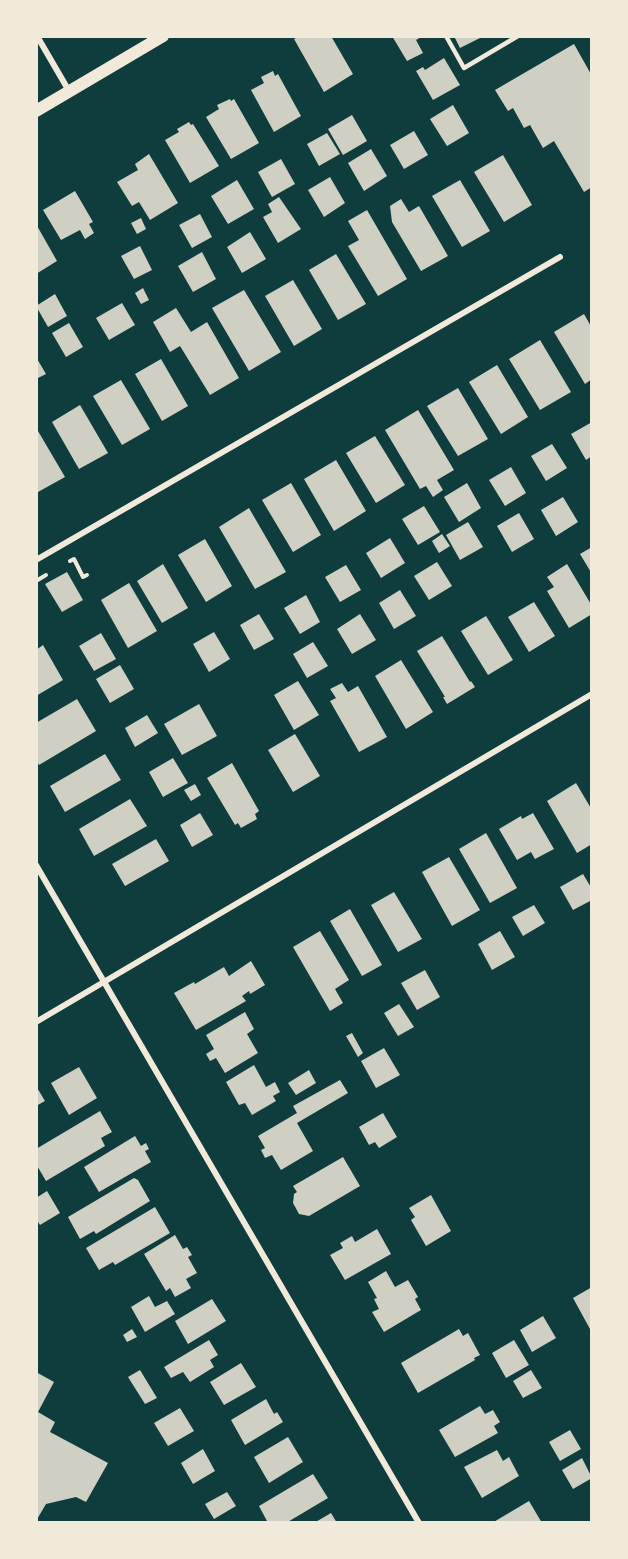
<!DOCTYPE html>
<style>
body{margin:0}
#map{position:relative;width:628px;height:1559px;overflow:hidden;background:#0f3d3e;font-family:Signika,sans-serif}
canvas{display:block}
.frame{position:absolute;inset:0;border:38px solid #f1e9da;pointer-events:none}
</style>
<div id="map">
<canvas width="628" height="1559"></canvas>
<div class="frame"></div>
</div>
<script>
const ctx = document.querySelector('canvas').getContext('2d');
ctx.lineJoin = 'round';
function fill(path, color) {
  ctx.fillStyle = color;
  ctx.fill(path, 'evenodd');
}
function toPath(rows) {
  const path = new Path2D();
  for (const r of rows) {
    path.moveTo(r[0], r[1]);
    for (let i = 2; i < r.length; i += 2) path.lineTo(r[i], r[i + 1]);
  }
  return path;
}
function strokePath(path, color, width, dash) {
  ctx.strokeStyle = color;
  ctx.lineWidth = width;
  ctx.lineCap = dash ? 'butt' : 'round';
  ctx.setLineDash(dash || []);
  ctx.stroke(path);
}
fill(toPath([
 [300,36,331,36,353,74,324,92,294,39],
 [392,36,423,36,416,40,423,53,407,61],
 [454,36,479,36,480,38,460,48],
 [574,44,592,76,592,187,584,192,554,141,543,148,530,125,524,128,513,108,508,111,495,90],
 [444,58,460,85,433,100,416,71,423,67,425,70],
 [273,71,275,76,278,74,301,116,274,132,251,90,264,83,261,77],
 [230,99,231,101,234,99,259,143,231,159,206,117,219,109,217,105],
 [453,105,469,133,447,146,430,119],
 [352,115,367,141,343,155,328,129],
 [189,122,191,125,193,124,219,166,190,183,165,140,179,132,177,129],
 [414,131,428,155,404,169,390,145],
 [327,133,340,154,319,166,307,144],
 [371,149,387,176,364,191,348,163],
 [149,154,178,203,150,220,139,202,132,206,117,182,138,170,135,164],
 [503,155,532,205,504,222,474,172],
 [281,159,295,184,272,197,258,172],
 [330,177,345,203,324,217,308,190],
 [237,180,254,209,228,224,211,196],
 [460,180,490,231,462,247,432,196],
 [75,191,93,222,89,224,94,233,85,239,80,230,61,240,43,210],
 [279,197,301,229,278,243,263,217,272,212,268,204],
 [401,199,409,212,419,206,448,256,421,271,392,222,390,206],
 [367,210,407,279,378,296,348,246,359,240,348,221],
 [200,214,212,237,192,248,179,225],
 [141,218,146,229,137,234,131,223],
 [36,224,57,261,36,274],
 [250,232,266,259,242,273,227,247],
 [140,246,152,270,134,279,121,256],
 [202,252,216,279,193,292,178,266],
 [336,254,366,304,338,320,309,270],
 [293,280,322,329,294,346,265,296],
 [143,288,149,300,141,304,135,293],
 [244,290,281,352,249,371,212,308],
 [55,294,67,316,48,327,36,306],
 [122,303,135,325,109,340,96,318],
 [176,308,191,332,207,322,239,378,210,395,180,346,170,352,153,322],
 [584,314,592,328,592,379,585,384,554,332],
 [69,323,83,347,66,357,52,333],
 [540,340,571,392,540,410,509,359],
 [36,357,46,374,36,379],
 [161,359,188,406,162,421,135,374],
 [497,365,528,417,501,434,469,382],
 [121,380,150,429,122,445,93,396],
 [458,388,488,439,458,456,427,406],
 [80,405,108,453,79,469,52,422],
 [418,410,454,470,437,480,443,490,433,497,426,486,420,489,385,430],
 [592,422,592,456,586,460,571,434],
 [38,431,65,477,38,492,36,489,36,432],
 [375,436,405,485,376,503,346,453],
 [552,444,567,468,546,481,531,456],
 [336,460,366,511,334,531,304,479],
 [511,467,526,493,505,506,489,480],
 [291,483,321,535,293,552,262,500],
 [467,483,481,508,459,522,444,497],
 [563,497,578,522,556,536,541,510],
 [424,506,440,532,418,545,402,519],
 [249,508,286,572,255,589,219,527],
 [519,513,534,539,512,552,497,526],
 [468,522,483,547,460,560,446,535],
 [442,534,450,546,439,553,432,541],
 [390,538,405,563,381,578,366,553],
 [205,539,232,586,206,602,178,555],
 [592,547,592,574,580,554],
 [437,562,452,586,429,600,414,576],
 [163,564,188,608,162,623,137,581],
 [567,564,592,606,592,614,569,628,547,591,554,587,547,577],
 [346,565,361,590,340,602,325,577],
 [67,572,83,600,62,612,45,584],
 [129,583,157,631,128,648,101,600],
 [400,590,416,616,394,629,379,603],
 [306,595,320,622,300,634,284,608],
 [534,602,555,636,529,652,508,617],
 [259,614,274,639,254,650,240,625],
 [360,614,376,640,352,654,337,629],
 [486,616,513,660,488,675,461,631],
 [214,632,230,659,209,672,193,644],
 [101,633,116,659,94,671,79,646],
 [442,636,470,682,471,681,475,687,447,704,443,697,445,697,417,651],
 [313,642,328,666,307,678,293,654],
 [43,645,63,680,36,696,36,650],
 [401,660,433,712,406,729,375,676],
 [120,665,134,689,110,703,96,679],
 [298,681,319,715,294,730,274,695],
 [342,683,348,692,358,686,387,737,359,752,330,701,336,698,330,689],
 [77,699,96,731,39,765,36,760,36,723],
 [199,704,217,736,182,755,164,724],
 [147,715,158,733,135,747,125,728],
 [295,734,320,776,293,792,268,750],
 [105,754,121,780,65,812,50,786],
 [173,758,188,783,163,797,149,772],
 [232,763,259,811,255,814,257,819,241,828,238,823,235,825,207,778],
 [576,783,592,810,592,844,577,853,547,801],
 [195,784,201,795,191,801,184,790],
 [130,799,147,826,94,856,79,829],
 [200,813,213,835,192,847,180,825],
 [533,813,554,849,535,859,531,852,517,860,499,829,521,816,522,819],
 [486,833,517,888,490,903,459,849],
 [156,839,169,861,125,886,112,864],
 [449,857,480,910,452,926,422,872],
 [583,874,592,889,592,900,573,910,560,887],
 [394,892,422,939,398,952,371,905],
 [534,905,545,923,523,936,512,917],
 [350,909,382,965,362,976,330,921],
 [320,931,349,980,335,989,343,1003,330,1011,293,947],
 [500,931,515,957,492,970,478,944],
 [251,961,265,985,250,994,249,991,242,996,246,1001,196,1030,174,993,194,982,195,984,224,967,229,976],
 [425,970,440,997,417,1010,401,983],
 [399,1004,414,1027,398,1036,384,1013],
 [245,1012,254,1029,247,1034,258,1053,225,1073,216,1058,210,1061,206,1054,214,1049,206,1035],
 [352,1033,363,1053,358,1057,346,1036],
 [384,1048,400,1075,376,1088,361,1061],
 [254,1065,266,1087,275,1082,280,1092,273,1096,276,1101,252,1115,245,1103,239,1105,226,1082],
 [79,1067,97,1098,69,1115,51,1083],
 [309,1070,316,1083,296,1095,288,1083],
 [340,1080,348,1093,297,1123,313,1151,281,1170,272,1155,265,1158,261,1150,265,1148,258,1136,297,1113,293,1106],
 [36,1086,45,1101,36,1106],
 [100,1111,112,1132,101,1138,105,1146,46,1181,36,1164,36,1149],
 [383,1113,397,1137,379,1148,375,1142,369,1145,359,1127],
 [135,1136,141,1146,146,1143,149,1149,145,1151,151,1162,99,1192,84,1167],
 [343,1157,360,1186,309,1216,299,1214,293,1203,294,1194,297,1192,293,1186],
 [134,1178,138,1180,150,1201,96,1234,94,1231,80,1239,68,1217],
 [47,1191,60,1213,40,1225,36,1219,36,1198],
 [431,1195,451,1231,426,1246,411,1220,415,1217,409,1208],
 [155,1207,170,1233,115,1265,113,1262,99,1270,86,1248],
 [377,1229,391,1254,345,1280,330,1255,343,1248,340,1243,352,1236,355,1242],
 [175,1235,183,1249,187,1247,192,1255,188,1257,197,1273,186,1279,191,1288,175,1297,170,1288,166,1291,144,1254],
 [386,1271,395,1287,408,1280,418,1297,415,1299,421,1310,384,1332,372,1312,379,1309,374,1299,377,1298,368,1282],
 [592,1287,592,1328,590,1329,573,1298],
 [149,1296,155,1307,167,1301,175,1314,145,1332,131,1307],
 [212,1299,226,1321,188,1344,175,1321],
 [543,1316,556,1338,532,1352,520,1330],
 [132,1329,137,1337,127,1342,123,1335],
 [459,1329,463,1336,468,1333,480,1355,474,1358,475,1360,418,1393,401,1363],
 [209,1340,218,1355,210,1360,214,1367,190,1382,183,1372,171,1378,164,1367],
 [514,1340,529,1365,506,1378,492,1353],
 [241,1363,256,1387,224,1405,210,1382],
 [140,1370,157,1398,145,1404,128,1377],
 [531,1370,542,1388,523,1398,513,1381],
 [36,1372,54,1382,38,1412,55,1422,50,1432,108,1463,86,1502,76,1497,46,1504,36,1521],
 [266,1399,274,1414,277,1412,283,1422,245,1445,231,1420],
 [480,1406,485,1414,493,1410,500,1422,494,1426,498,1433,455,1457,439,1430],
 [180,1408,194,1431,168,1446,154,1423],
 [570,1430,581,1449,560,1461,549,1442],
 [288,1437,303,1462,269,1483,254,1457],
 [203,1449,215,1471,193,1484,181,1463],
 [497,1450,503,1461,509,1457,519,1476,482,1498,464,1467],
 [582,1458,592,1478,573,1489,562,1470],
 [313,1474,328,1498,286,1523,268,1523,259,1506],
 [227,1492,236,1506,214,1519,205,1504],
 [529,1501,542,1523,492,1523],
 [331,1513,337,1523,314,1523]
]), '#cfcfc3');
strokePath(toPath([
 [70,561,74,559,83,577,87,575],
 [36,581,46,575]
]), '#f1e9da', 4);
strokePath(toPath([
 [446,36,464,68,518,36]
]), '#f1e9da', 4.5);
strokePath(toPath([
 [37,36,69,91],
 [36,560,560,257],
 [36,865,419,1523],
 [36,1022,592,694]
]), '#f1e9da', 6);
strokePath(toPath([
 [36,111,163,36]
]), '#f1e9da', 12);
</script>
